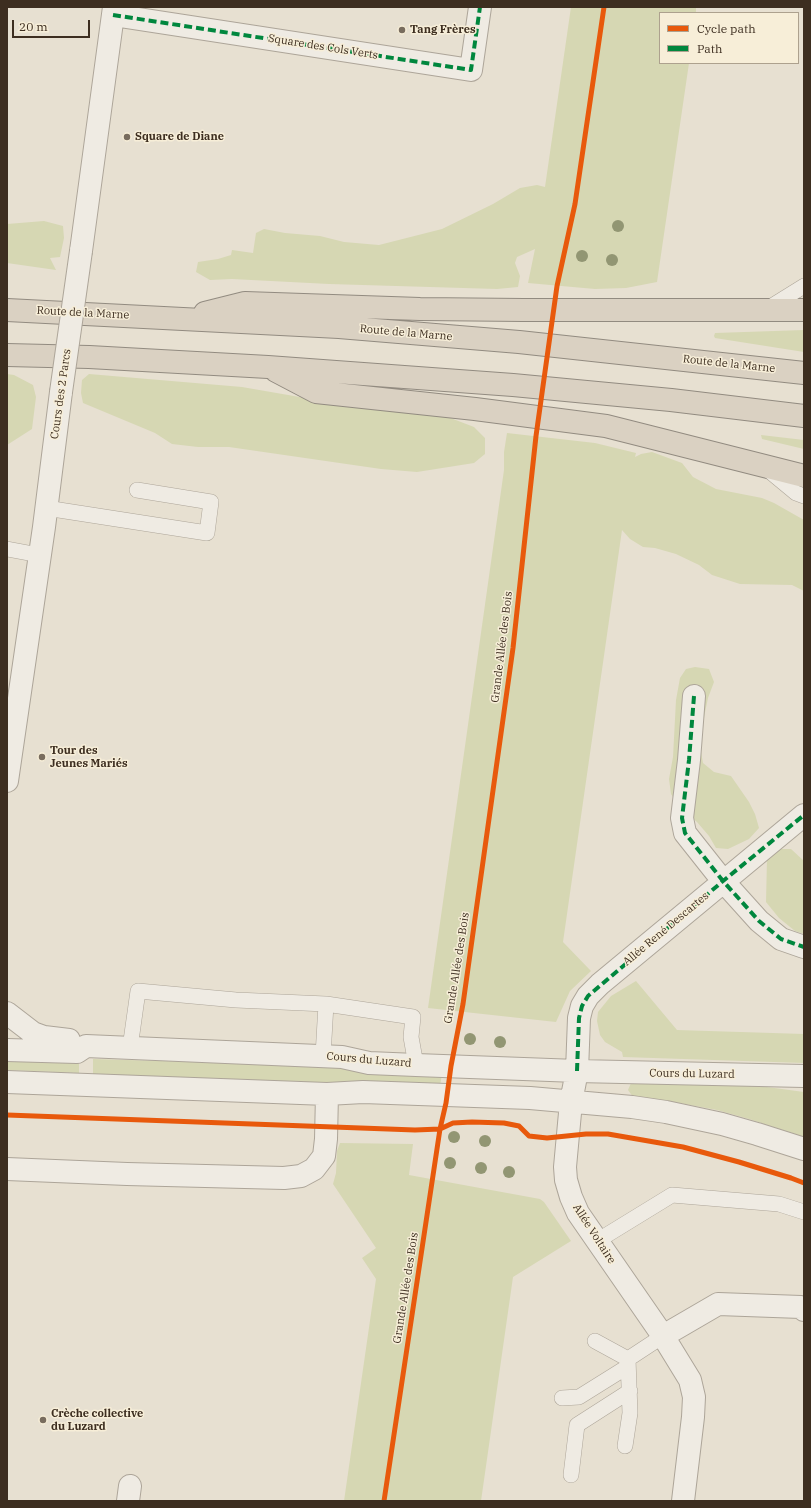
<!DOCTYPE html>
<meta charset="utf-8">
<style>
body{margin:0}
#map{position:relative;width:811px;height:1508px;overflow:hidden;background:#e7e0d1;font-family:"IBM Plex Serif",serif}
canvas{display:block}
.frame{position:absolute;inset:0;border:8px solid #3d2e20;pointer-events:none}
.legend{position:absolute;left:659px;top:12px;width:140px;height:52px;box-sizing:border-box;background:#f7eed8;border:1px solid #ada18e;margin:0;padding:5px 7px;list-style:none;font-size:12px;color:#3d2e20}
.legend li{display:flex;align-items:center;gap:8px;height:20px}
.legend b{width:20px;border:1px solid #ada18e}
.scale{position:absolute;left:12px;top:20px;width:78px;height:18px;box-sizing:border-box;border:2px solid #3d2e20;border-top:0;padding-left:5px;font-size:12px;line-height:14px;white-space:nowrap;color:#3d2e20;-webkit-text-stroke:3px #f7eed8;paint-order:stroke}
</style>
<div id="map">
<canvas width="811" height="1508"></canvas>
<div class="frame"></div>
<ul class="legend">
<li><b style="height:5px;background:#e8590c"></b>Cycle path</li>
<li><b style="height:5px;background:#00873e"></b>Path</li>
</ul>
<div class="scale">20 m</div>
</div>
<script>
const ctx = document.querySelector('canvas').getContext('2d');
ctx.lineJoin = 'round';
function fill(path, color) {
  ctx.fillStyle = color;
  ctx.fill(path, 'evenodd');
}
function toPath(rows) {
  const path = new Path2D();
  for (const r of rows) {
    path.moveTo(r[0], r[1]);
    for (let i = 2; i < r.length; i += 2) path.lineTo(r[i], r[i + 1]);
  }
  return path;
}
function strokePath(path, color, width, dash) {
  ctx.strokeStyle = color;
  ctx.lineWidth = width;
  ctx.lineCap = dash ? 'butt' : 'round';
  ctx.setLineDash(dash || []);
  ctx.stroke(path);
}
function write(font, color, halo, rows, align = 'center') {
  ctx.font = font + ' "IBM Plex Serif",serif';
  ctx.lineWidth = 3;
  ctx.setLineDash([]);
  ctx.textBaseline = 'middle';
  ctx.strokeStyle = halo;
  ctx.fillStyle = color;
  for (const [text, x, y, turn = 0] of rows) {
    ctx.save();
    ctx.translate(x, y);
    ctx.rotate((+turn || 0) * Math.PI / 180);
    ctx.textAlign = isNaN(turn) ? turn : align;
    if (halo) ctx.strokeText(text, 0, 0);
    ctx.fillText(text, 0, 0);
    ctx.restore();
  }
}
fill(toPath([
 [571,7,696,7,696,13,660,13,660,63,689,63,657,282,626,288,595,289,528,283,535,249,517,257,515,263,520,276,518,287,497,289,329,284,232,279,210,280,196,272,198,262,218,259,231,255,232,250,253,253,256,233,264,229,285,233,320,236,344,242,379,245,442,229,493,204,520,188,537,185,545,187],
 [44,221,63,226,64,238,60,257,50,258,56,270,7,263,7,224],
 [804,330,804,352,715,338,714,336,715,333],
 [7,374,14,375,33,385,36,397,32,429,7,445],
 [89,374,242,387,340,404,440,414,474,427,485,438,485,454,474,463,417,472,381,469,229,447,198,447,172,444,155,433,83,403,81,393,82,380],
 [507,433,595,443,636,453,635,457,641,454,652,452,682,463,693,477,716,489,762,498,774,503,804,520,804,591,792,585,740,584,712,575,699,565,676,554,655,548,643,547,630,539,622,530,563,942,591,971,570,991,556,1022,428,1008,504,470,504,452],
 [761,435,804,440,804,449,762,439],
 [695,667,709,669,714,682,708,698,699,741,703,763,714,772,731,776,749,802,755,814,759,828,749,839,728,849,716,848,709,836,697,822,680,808,671,794,669,779,673,757,676,700,680,678,686,669],
 [773,849,791,849,804,861,804,934,795,931,779,918,766,902,767,859],
 [636,981,677,1030,804,1034,804,1063,623,1057,622,1052,605,1042,600,1035,597,1021,598,1012,611,996],
 [7,1055,79,1059,79,1073,7,1070],
 [93,1059,264,1064,442,1073,440,1087,93,1074],
 [631,1083,741,1084,767,1087,804,1092,804,1137,749,1119,717,1110,669,1101,633,1097,628,1090],
 [340,1143,413,1144,409,1175,540,1199,544,1202,571,1241,513,1277,481,1501,344,1501,376,1279,362,1258,376,1248,333,1184,336,1173,337,1151]
]), '#d6d7b3');
const lane = toPath([
 [767,309,804,286],
 [767,469,796,493,804,496],
 [46,508,207,533,211,502,137,490],
 [7,549,39,555],
 [130,1048,138,991,236,1000,326,1004,413,1017,411,1037,416,1065],
 [323,1056,326,1004],
 [597,1241,672,1195,779,1204,804,1212],
 [595,1341,628,1359],
 [562,1398,579,1397,627,1367],
 [625,1446,630,1413,628,1359,663,1336],
 [571,1475,577,1425,630,1391]
]);
const street = toPath([
 [113,15,471,70,480,7],
 [81,251,114,7],
 [694,696,689,760,682,818,685,833,723,881,759,921,781,939,804,947],
 [7,781,44,527,61,392],
 [7,1013,33,1033,44,1037,69,1040],
 [7,1050,77,1052,86,1046,342,1057,369,1063,416,1065,577,1071,804,1076],
 [7,1082,327,1094,363,1092,530,1098,632,1107,666,1112,722,1124,757,1134,804,1149],
 [7,1169,127,1174,284,1178,301,1176,314,1169,324,1156,326,1139,327,1094],
 [663,1336,718,1304,801,1307,804,1310],
 [128,1501,130,1486],
 [683,1501,693,1417,694,1397,690,1380,663,1336,578,1213,571,1197,566,1180,565,1167,571,1102,577,1071,579,1018,582,1006,588,996,600,984,804,815]
]);
const highway = toPath([
 [7,310,339,327,519,342,804,373],
 [205,313,245,303,420,309,524,310,804,310],
 [7,355,89,357,268,367,513,385,671,400,804,416],
 [276,371,316,392,475,409,606,426,804,476]
]);
strokePath(lane, '#ada599', 16);
strokePath(street, '#ada599', 24);
strokePath(highway, '#928b80', 24);
strokePath(lane, '#efebe3', 15);
strokePath(street, '#efebe3', 22);
strokePath(highway, '#dad1c2', 22);
const streetBridge = toPath([
 [61,392,81,251]
]);
strokePath(streetBridge, '#ada599', 24, []);
strokePath(streetBridge, '#efebe3', 22);
strokePath(toPath([
 [113,15,471,70,480,7],
 [694,696,689,760,682,818,685,833,723,881,759,921,781,939,804,947],
 [577,1071,579,1018,582,1006,588,996,723,881,804,815]
]), '#00873e', 4, [8, 4]);
strokePath(toPath([
 [7,1115,415,1130,440,1129,453,1123,472,1122,504,1123,519,1126,529,1136,547,1138,586,1134,608,1134,683,1147,739,1162,791,1178,804,1183],
 [384,1501,440,1129,446,1103,451,1066,463,1004,513,648,536,436,557,286,575,204,604,7]
]), '#e8590c', 5);
ctx.fillStyle = '#929673';
for (const [x, y] of [
 [618,226],
 [582,256],
 [612,260],
 [470,1039],
 [500,1042],
 [454,1137],
 [485,1141],
 [450,1163],
 [481,1168],
 [509,1172]
]) {
  ctx.beginPath();
  ctx.arc(x, y, 6, 0, 2 * Math.PI);
  ctx.fill();
}
for (const [x, y, r, color] of [
 [402,30,4,"#786c5e"],
 [127,137,4,"#786c5e"],
 [42,757,4,"#786c5e"],
 [43,1420,4,"#786c5e"]
]) {
  const dot = new Path2D();
  dot.arc(x, y, r, 0, 2 * Math.PI);
  ctx.fillStyle = color;
  ctx.fill(dot);
  strokePath(dot, '#f7eed8', 1.5);
}
write('bold 11px', '#3d2e20', '#f7eed8', [
 ["Tang Frères",410,30],
 ["Square de Diane",135,137],
 ["Tour des",50,751],
 ["Jeunes Mariés",50,764],
 ["Crèche collective",51,1414],
 ["du Luzard",51,1427]
], 'left');
write('11px', '#3d2e20', '#f7eed8', [
 ["Square des Cols Verts",323,47,9],
 ["Route de la Marne",83,313,3],
 ["Route de la Marne",406,333,5],
 ["Route de la Marne",729,364,6],
 ["Cours des 2 Parcs",61,394,-82],
 ["Grande Allée des Bois",502,647,-83],
 ["Allée René Descartes",666,929,-40],
 ["Grande Allée des Bois",457,968,-81],
 ["Cours du Luzard",369,1060,5],
 ["Cours du Luzard",692,1074,1],
 ["Allée Voltaire",594,1234,57],
 ["Grande Allée des Bois",406,1288,-81]
]);
</script>
